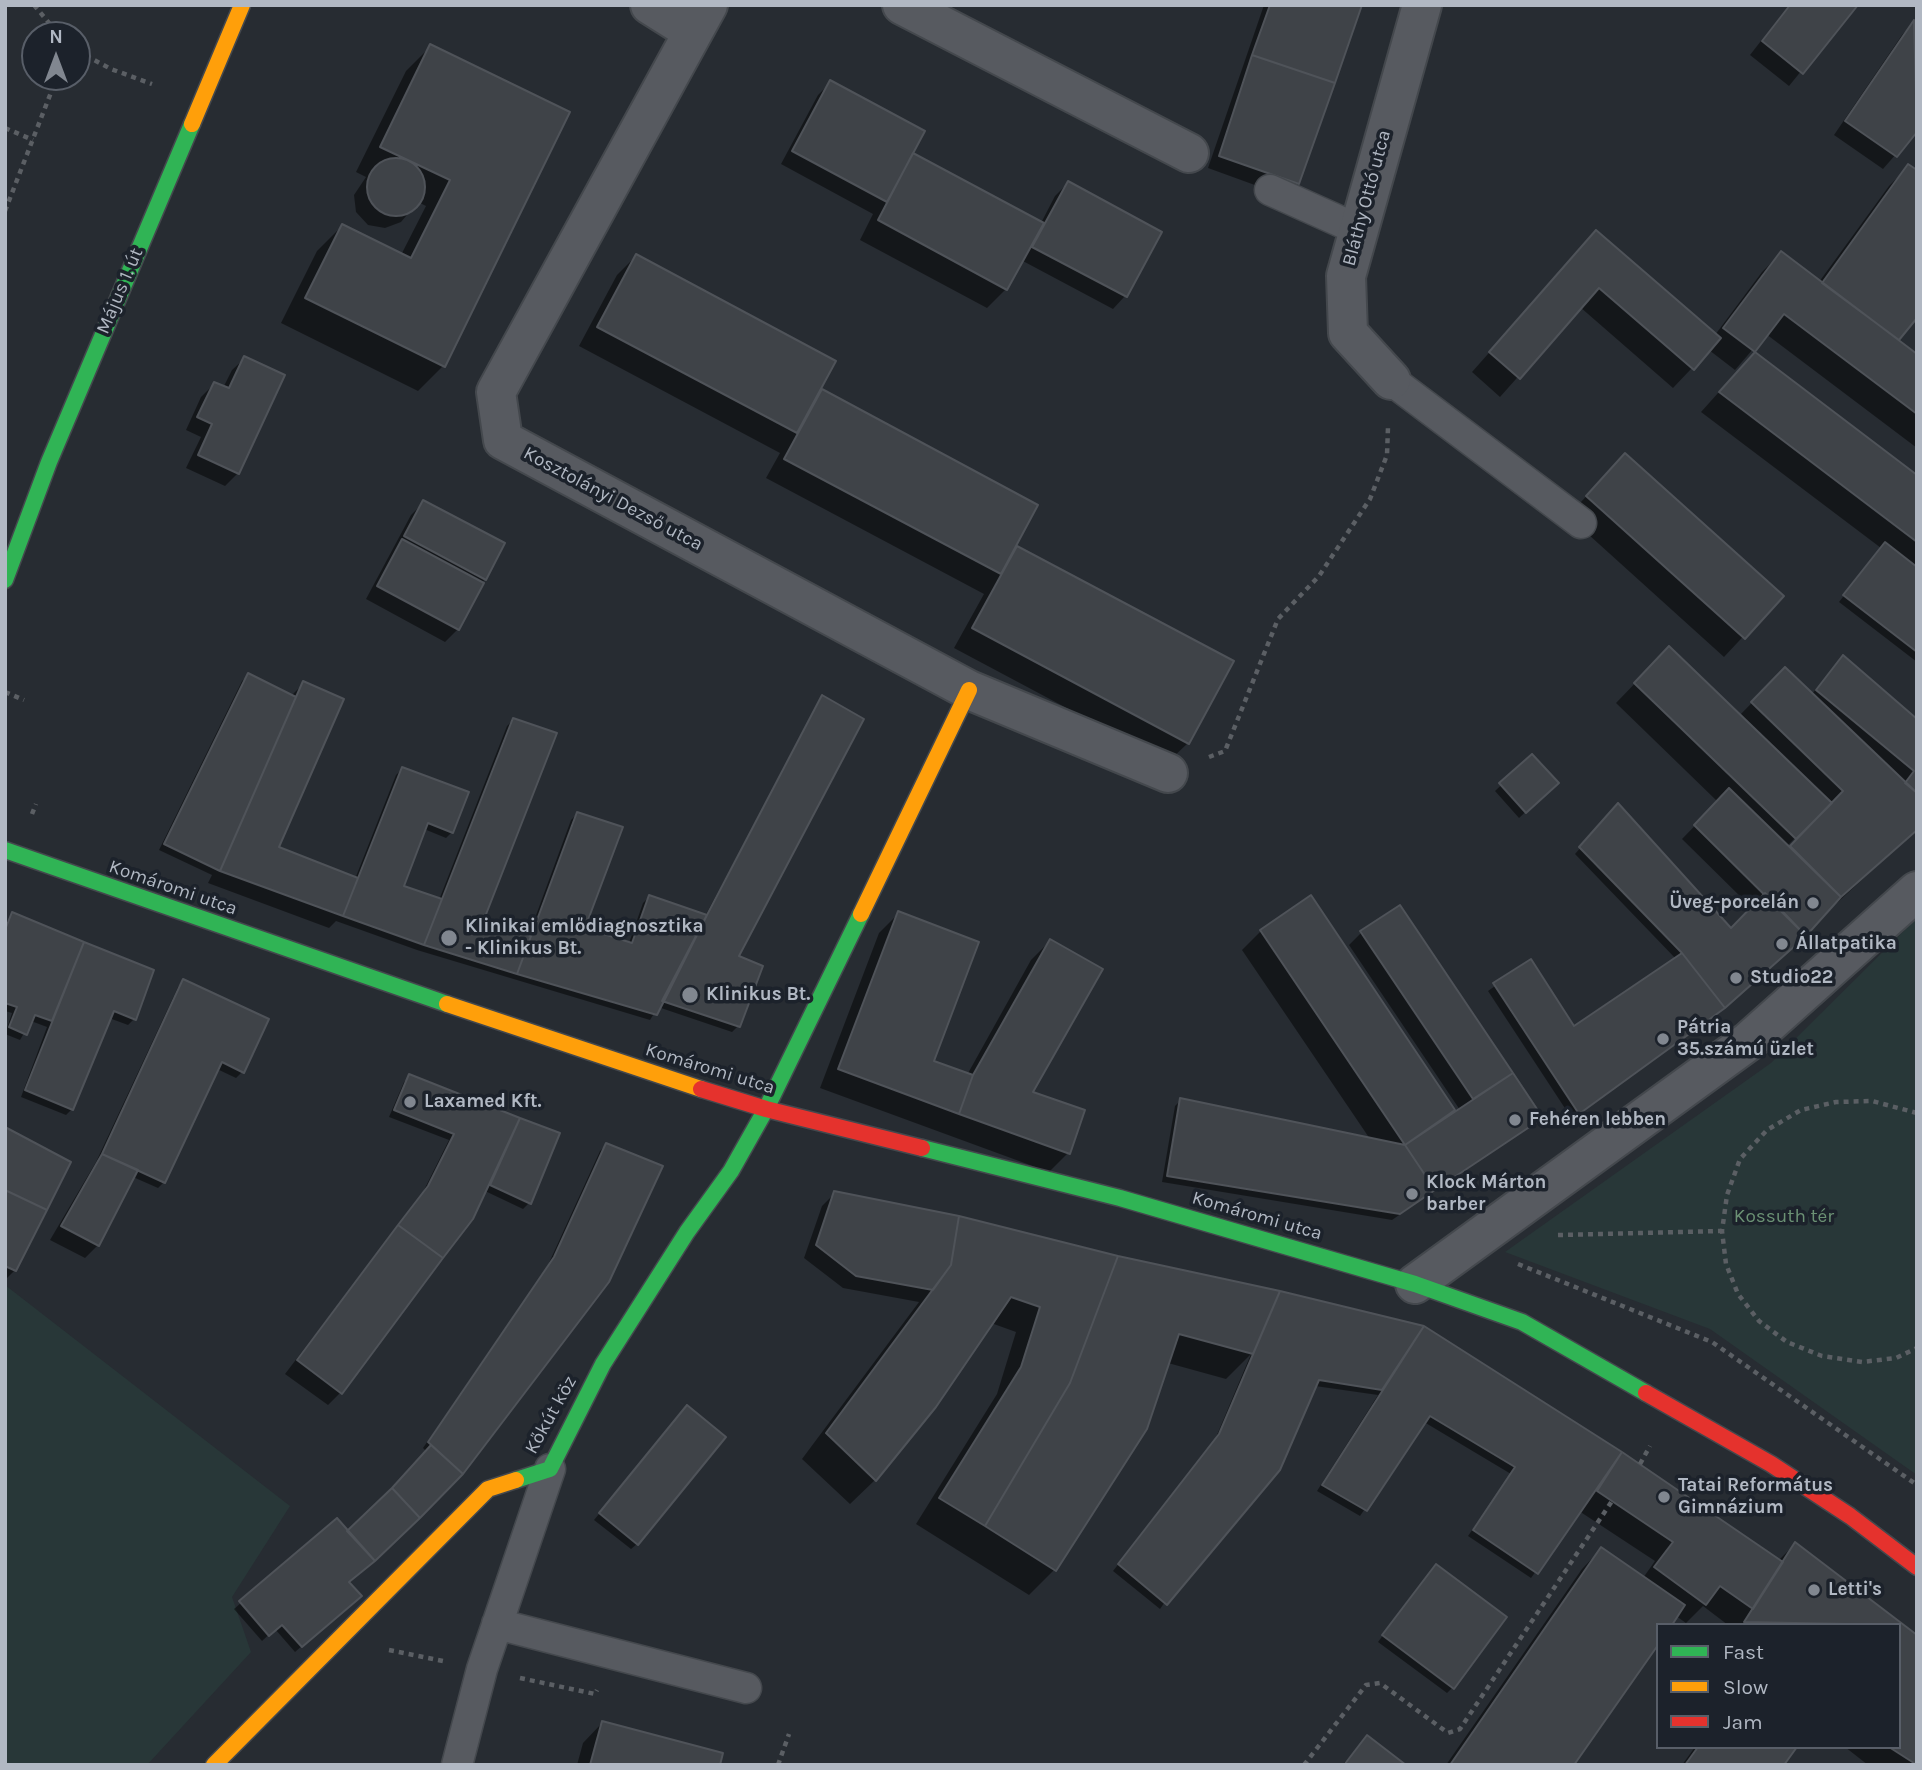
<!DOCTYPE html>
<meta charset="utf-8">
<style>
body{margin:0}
#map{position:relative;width:1922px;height:1770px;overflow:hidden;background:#272c32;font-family:Karla,sans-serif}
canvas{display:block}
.frame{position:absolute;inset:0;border:7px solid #b1b8c3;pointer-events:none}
.legend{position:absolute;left:1656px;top:1623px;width:245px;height:126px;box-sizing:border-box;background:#1c222b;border:2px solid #585e68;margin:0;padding:9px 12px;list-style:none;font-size:21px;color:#b1b8c3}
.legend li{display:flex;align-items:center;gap:14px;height:35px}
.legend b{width:35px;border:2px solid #585e68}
.north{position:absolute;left:21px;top:21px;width:70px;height:70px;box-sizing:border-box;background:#1c222b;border:2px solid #585e68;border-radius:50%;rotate:0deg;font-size:19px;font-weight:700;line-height:28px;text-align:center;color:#b1b8c3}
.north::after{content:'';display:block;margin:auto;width:24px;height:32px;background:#818790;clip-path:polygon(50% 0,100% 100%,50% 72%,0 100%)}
</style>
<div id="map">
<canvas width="1922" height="1770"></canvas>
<div class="frame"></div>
<ul class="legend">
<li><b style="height:9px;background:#30b455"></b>Fast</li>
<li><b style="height:9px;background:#ff9f0a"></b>Slow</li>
<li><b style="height:9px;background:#e5322d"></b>Jam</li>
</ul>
<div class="north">N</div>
</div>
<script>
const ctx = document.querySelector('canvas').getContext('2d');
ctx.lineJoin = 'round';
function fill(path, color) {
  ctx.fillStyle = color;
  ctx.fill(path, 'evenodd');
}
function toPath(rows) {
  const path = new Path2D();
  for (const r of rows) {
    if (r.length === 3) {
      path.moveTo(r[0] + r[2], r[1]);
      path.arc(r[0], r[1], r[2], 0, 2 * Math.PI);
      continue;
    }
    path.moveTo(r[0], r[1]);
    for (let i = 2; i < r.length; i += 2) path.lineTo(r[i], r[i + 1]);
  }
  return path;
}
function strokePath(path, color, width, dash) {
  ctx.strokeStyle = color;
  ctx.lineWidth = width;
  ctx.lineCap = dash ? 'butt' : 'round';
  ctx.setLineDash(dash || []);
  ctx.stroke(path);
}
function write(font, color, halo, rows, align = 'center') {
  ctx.font = font + ' Karla,sans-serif';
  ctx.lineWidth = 7;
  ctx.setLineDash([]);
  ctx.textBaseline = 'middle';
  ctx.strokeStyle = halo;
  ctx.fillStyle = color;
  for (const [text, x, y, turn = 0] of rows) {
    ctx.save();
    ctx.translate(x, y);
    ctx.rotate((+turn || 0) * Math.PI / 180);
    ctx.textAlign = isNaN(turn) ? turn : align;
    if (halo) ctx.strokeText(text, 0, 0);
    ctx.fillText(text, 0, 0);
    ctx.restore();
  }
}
fill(toPath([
 [1917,918,1917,1475,1710,1329,1505,1252,1771,1063],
 [5,1285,290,1506,232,1597,251,1652,147,1765,5,1765]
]), '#283738');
fill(toPath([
 [1264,5,1360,5,1298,183,1285,196,1208,168],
 [1789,5,1855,5,1789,86,1750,55],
 [1914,22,1917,130,1883,169,1834,135,1902,35],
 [431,46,568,113,443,366,418,391,281,323,317,251,342,226,401,255,426,206,418,202,401,222,385,228,368,225,356,212,354,195,366,177,356,172,406,71],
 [830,83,907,162,1041,223,1055,196,1068,183,1125,296,1113,309,1021,260,1006,289,987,308,860,240,873,214,781,164,818,95],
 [1908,167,1917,314,1897,341,1917,356,1917,448,1766,334,1735,370,1709,350,1673,388,1580,307,1500,397,1472,372,1596,232,1715,335,1762,272,1781,253,1819,282,1889,186],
 [636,256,818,389,1035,506,1014,546,1231,662,1188,743,1168,762,954,648,984,594,766,478,780,453,579,346,617,275],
 [245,358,238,473,225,486,186,468,201,437,186,430,201,397,214,384,223,388,232,370],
 [1736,373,1917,477,1917,662,1839,602,1881,548,1701,412],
 [1606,475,1781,596,1724,657,1568,516],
 [424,502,503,544,458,629,445,642,366,599,411,515],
 [1669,648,1739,716,1785,669,1811,695,1843,658,1917,721,1917,829,1717,1014,1572,1119,1488,991,1530,961,1573,1028,1676,959,1575,854,1612,811,1730,931,1752,908,1682,839,1718,802,1616,703],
 [1799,834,1801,837,1790,848,1787,846],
 [248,675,291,696,304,683,277,848,355,879,396,775,402,769,452,832,446,838,424,829,401,887,439,900,507,726,513,720,481,923,528,937,571,820,577,814,583,929,629,943,643,903,649,897,705,916,822,698,737,957,738,1026,732,1032,658,1007,650,1020,417,950,336,921,329,928,208,883,212,875,159,850,242,681],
 [1532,756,1550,789,1519,818,1495,791],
 [1399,907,1541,1117,1392,1220,1162,1182,1175,1106,1181,1100,1370,1139,1242,950,1261,931,1453,1110,1447,1119,1460,1110,1349,945,1361,933],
 [899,913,932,1062,967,1075,1031,960,1050,941,1030,1093,1068,1153,1049,1172,820,1088,879,933],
 [13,914,151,971,134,1019,128,1025,109,1018,72,1109,66,1115,21,1097,47,1027,31,1021,20,1040,5,1034,12,1013,5,1011,5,924],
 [184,981,242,1072,236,1078,217,1069,164,1182,158,1188,133,1177,98,1245,85,1258,50,1240,96,1162,178,987],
 [410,1076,558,1134,529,1203,523,1209,485,1191,341,1392,328,1405,285,1374,422,1194,449,1140,389,1117,404,1082],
 [5,1129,15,1270,5,1280],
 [606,1145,462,1473,347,1582,353,1602,295,1652,275,1629,262,1641,234,1609,336,1520,347,1534,427,1452,423,1448,548,1265,600,1151],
 [835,1193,1275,1299,1280,1293,1423,1327,1620,1453,1778,1561,1795,1544,1917,1638,1917,1765,1868,1765,1845,1747,1899,1747,1899,1625,1728,1625,1703,1606,1686,1623,1676,1616,1658,1625,1572,1765,1446,1765,1582,1569,1601,1549,1643,1578,1655,1561,1579,1511,1531,1578,1468,1536,1511,1474,1424,1422,1360,1516,1317,1491,1378,1395,1315,1386,1160,1609,1113,1571,1214,1442,1251,1354,1226,1379,1168,1363,1146,1428,1054,1570,1029,1595,916,1524,997,1394,1016,1332,991,1323,875,1480,850,1504,802,1459,919,1302,843,1288,804,1258,822,1206],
 [682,1413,637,1544,631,1549,594,1520],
 [1430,1572,1452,1688,1447,1693,1378,1642],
 [602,1723,718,1765,577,1765,583,1743],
 [1368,1737,1403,1765,1342,1765],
 [1695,1747,1794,1747,1781,1765,1682,1765]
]), '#0007');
const building = toPath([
 [1270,5,1362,5,1335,83,1252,55,1270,5],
 [1790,5,1858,5,1803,74,1762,41,1790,5],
 [1914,20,1917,132,1897,157,1845,121,1914,20],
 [430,44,570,112,445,367,305,298,342,224,411,258,450,180,380,147,430,44],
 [1252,55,1335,83,1299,184,1219,156,1252,55],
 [830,80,925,131,887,202,792,151,830,80],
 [913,153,1044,223,1007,290,878,220,913,153],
 [396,187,29],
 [1908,164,1917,170,1917,318,1899,340,1822,283,1908,164],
 [1068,181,1162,232,1127,297,1032,247,1068,181],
 [1596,230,1721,338,1694,370,1599,288,1520,379,1489,352,1596,230],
 [1781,251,1917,354,1917,414,1784,314,1755,352,1723,328,1781,251],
 [636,254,836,361,797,433,597,327,636,254],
 [1755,352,1917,475,1917,542,1719,392,1755,352],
 [244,356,285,375,239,474,198,455,212,424,197,417,214,382,229,388,244,356],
 [822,389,1038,505,1001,574,784,459,822,389],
 [1625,453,1784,596,1745,639,1586,496,1625,453],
 [423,500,505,543,486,580,404,536,423,500],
 [402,539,484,583,459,630,377,586,402,539],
 [1885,542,1917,567,1917,652,1843,595,1885,542],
 [1017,546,1234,661,1189,744,972,628,1017,546],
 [1669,646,1832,803,1796,839,1634,683,1669,646],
 [1843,655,1917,719,1917,793,1905,783,1914,771,1816,690,1843,655],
 [1785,667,1917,793,1917,830,1841,897,1790,846,1843,791,1751,702,1785,667],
 [248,673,296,697,220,871,164,844,248,673],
 [303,681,344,699,279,847,358,878,343,916,220,871,303,681],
 [822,695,864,719,739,956,763,966,740,1027,662,1001,822,695],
 [513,718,557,733,483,922,531,936,517,974,424,945,513,718],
 [1532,754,1559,783,1526,813,1499,783,1532,754],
 [402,767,469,792,453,833,428,823,404,886,442,899,424,945,343,916,402,767],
 [1729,788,1841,897,1806,936,1694,825,1729,788],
 [1618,803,1731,928,1765,893,1806,936,1725,1008,1682,953,1579,847,1618,803],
 [577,812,623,827,585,928,632,943,649,895,707,915,657,1015,517,974,577,812],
 [1311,895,1455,1110,1405,1145,1260,930,1311,895],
 [1400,905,1513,1073,1473,1099,1360,931,1400,905],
 [898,911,979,942,934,1061,973,1075,959,1114,838,1069,898,911],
 [12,912,84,942,52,1021,35,1015,27,1035,9,1027,17,1007,5,1003,5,930,12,912],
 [1050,939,1103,969,1033,1092,1085,1110,1070,1154,959,1114,973,1075,1050,939],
 [84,942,154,970,136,1020,114,1011,73,1110,25,1090,84,942],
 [1682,953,1725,1008,1579,1114,1493,983,1531,959,1574,1026,1682,953],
 [183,979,269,1019,244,1073,222,1062,165,1183,102,1154,183,979],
 [1513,1073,1543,1118,1435,1190,1405,1145,1513,1073],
 [409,1074,520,1118,473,1219,443,1258,398,1225,428,1186,454,1134,394,1110,409,1074],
 [1180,1098,1405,1145,1435,1190,1400,1214,1167,1176,1180,1098],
 [520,1118,560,1133,531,1204,490,1185,520,1118],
 [5,1127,71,1162,47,1210,5,1190,5,1127],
 [606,1143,663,1166,609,1282,463,1474,428,1442,554,1257,606,1143],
 [102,1154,138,1170,99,1246,61,1226,102,1154],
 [5,1190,47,1210,16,1271,5,1266,5,1190],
 [834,1191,959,1216,951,1265,933,1290,856,1276,816,1245,834,1191],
 [959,1216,1118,1256,1070,1383,985,1526,939,1498,1021,1367,1040,1307,1011,1297,936,1407,876,1481,826,1433,951,1265,959,1216],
 [398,1225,443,1258,342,1394,297,1360,398,1225],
 [1118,1256,1280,1291,1253,1354,1179,1334,1147,1429,1056,1571,985,1526,1070,1383,1118,1256],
 [1280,1291,1424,1326,1382,1390,1319,1380,1280,1470,1167,1605,1118,1564,1219,1434,1280,1291],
 [1424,1326,1622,1452,1538,1574,1473,1530,1515,1467,1430,1416,1367,1511,1322,1485,1424,1326],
 [687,1405,726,1437,638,1545,599,1513,687,1405],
 [431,1445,463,1474,420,1518,392,1488,431,1445],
 [1622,1452,1783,1562,1753,1609,1720,1586,1706,1605,1654,1567,1673,1542,1597,1491,1622,1452],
 [392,1488,420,1518,375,1561,347,1531,392,1488],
 [337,1518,375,1561,349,1582,362,1596,302,1647,282,1625,269,1636,239,1601,337,1518],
 [1795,1542,1917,1635,1917,1765,1889,1747,1899,1747,1899,1625,1744,1622,1795,1542],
 [1601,1547,1685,1605,1672,1625,1658,1625,1658,1645,1574,1765,1450,1765,1601,1547],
 [1436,1564,1507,1617,1454,1689,1382,1635,1436,1564],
 [602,1721,723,1753,720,1765,590,1765,602,1721],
 [1367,1735,1406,1765,1344,1765,1367,1735],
 [1698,1747,1797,1747,1784,1765,1685,1765,1698,1747]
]);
fill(building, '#3f4348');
strokePath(building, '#4f5359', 2);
const lane = toPath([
 [1270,190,1357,229],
 [1391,380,1581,523],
 [497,1624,746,1688],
 [457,1765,482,1669,550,1469]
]);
const street = toPath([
 [650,5,693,32],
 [708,5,496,392,503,440,969,690,1168,773],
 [902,5,1189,153],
 [1391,380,1348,333,1346,276,1422,5],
 [1415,1284,1749,1041,1917,891]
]);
const fast = toPath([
 [5,580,49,462,192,124],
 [5,850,447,1004],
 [922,1148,1120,1198,1415,1284,1522,1322,1646,1393],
 [516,1480,550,1469,603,1364,687,1232,731,1171,766,1109,861,914]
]);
const slow = toPath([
 [192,124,242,5],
 [861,914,969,690],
 [447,1004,701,1089],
 [214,1765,488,1489,516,1480]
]);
const jam = toPath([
 [701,1089,766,1109,922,1148],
 [1646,1393,1771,1464,1850,1516,1917,1567]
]);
strokePath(lane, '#44484d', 33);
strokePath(street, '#44484d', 42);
strokePath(fast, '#44484d', 19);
strokePath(slow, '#44484d', 19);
strokePath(jam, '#44484d', 19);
strokePath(toPath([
 [34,5,59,35],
 [77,51,111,69,152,84],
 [5,128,33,140],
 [5,211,57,77],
 [5,692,24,700],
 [1209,757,1225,751,1278,619,1319,576,1370,499,1387,455,1388,427],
 [32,814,36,804],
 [1917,1113,1872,1101,1836,1102,1801,1110,1767,1130,1740,1159,1727,1195,1722,1231,1726,1264,1738,1294,1759,1321,1787,1342,1822,1356,1862,1362,1896,1358,1917,1348],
 [1558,1235,1722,1231],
 [1518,1264,1712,1342,1917,1485],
 [1640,1464,1650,1446],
 [389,1650,443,1661],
 [520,1678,595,1694,597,1690],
 [778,1765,789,1734],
 [1304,1765,1366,1685,1380,1683,1448,1733,1460,1729,1612,1501]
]), '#5b5f64', 4.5, [5, 5]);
strokePath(lane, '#575a60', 30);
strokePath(street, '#575a60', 38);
strokePath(fast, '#30b455', 16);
strokePath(slow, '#ff9f0a', 16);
strokePath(jam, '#e5322d', 16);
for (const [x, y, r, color] of [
 [1813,903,7,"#818790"],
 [449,938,9,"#818790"],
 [1782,944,7,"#818790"],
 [1736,978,7,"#818790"],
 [690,995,9,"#818790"],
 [1663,1039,7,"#818790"],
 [410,1102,7,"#818790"],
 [1515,1120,7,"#818790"],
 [1412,1194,7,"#818790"],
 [1664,1497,7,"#818790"],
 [1814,1590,7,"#818790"]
]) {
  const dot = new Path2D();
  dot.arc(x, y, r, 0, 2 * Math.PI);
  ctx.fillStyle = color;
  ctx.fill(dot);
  strokePath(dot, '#1c222b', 2.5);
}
write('19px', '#b1b8c3', '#1c222b', [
 ["Bláthy Ottó utca",1367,198,-75],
 ["Május 1. út",120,291,-67],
 ["Kosztolányi Dezső utca",613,499,28],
 ["Komáromi utca",173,888,19],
 ["Komáromi utca",710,1069,17],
 ["Komáromi utca",1257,1216,16],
 ["Kőkút köz",551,1415,-61]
]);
write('bold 19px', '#b1b8c3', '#1c222b', [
 ["Üveg-porcelán",1799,903,"right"],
 ["Klinikai emlődiagnosztika",465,927],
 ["- Klinikus Bt.",465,949],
 ["Állatpatika",1796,944],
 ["Studio22",1750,978],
 ["Klinikus Bt.",706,995],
 ["Pátria",1677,1028],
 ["35.számú üzlet",1677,1050],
 ["Laxamed Kft.",424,1102],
 ["Fehéren lebben",1529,1120],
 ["Klock Márton",1426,1183],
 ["barber",1426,1205],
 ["Tatai Református",1678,1486],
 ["Gimnázium",1678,1508],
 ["Letti's",1828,1590]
], 'left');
write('19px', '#6b9174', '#1c222b', [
 ["Kossuth tér",1784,1217]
]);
</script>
